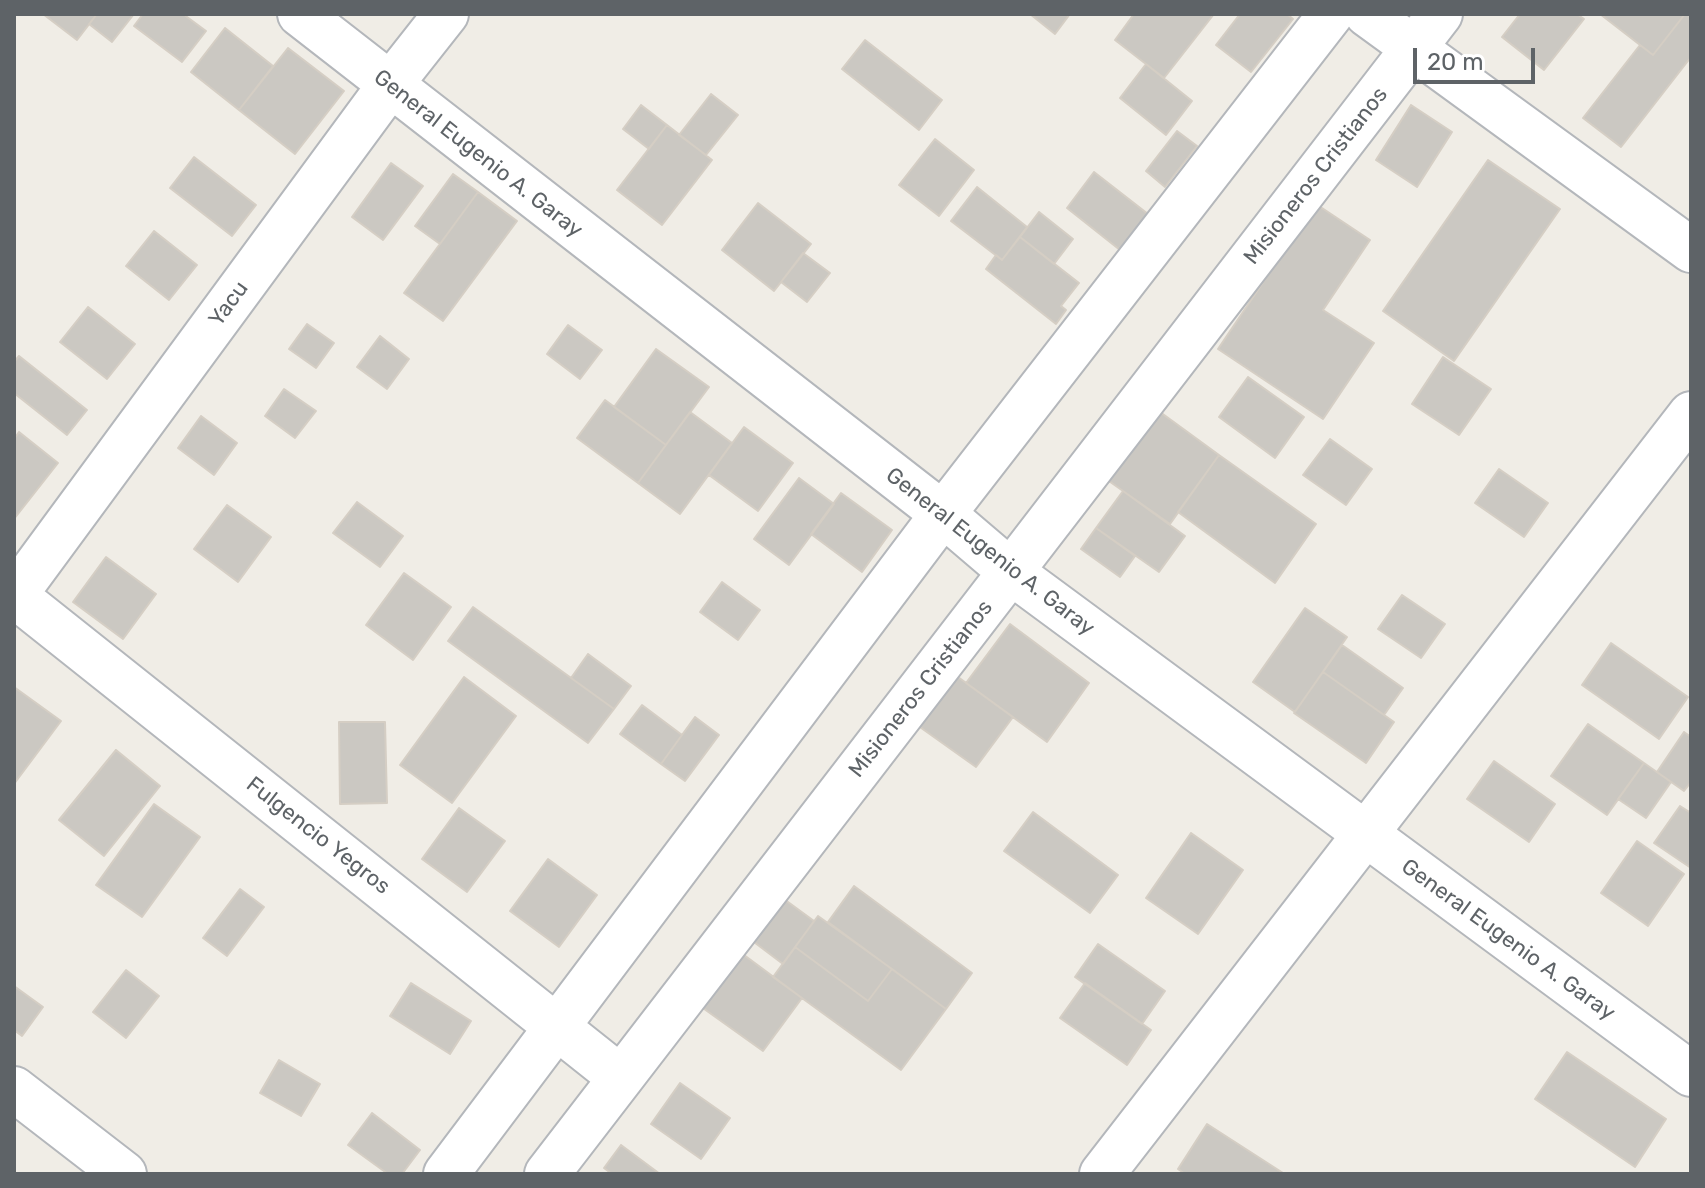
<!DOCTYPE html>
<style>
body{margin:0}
#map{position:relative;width:1705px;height:1188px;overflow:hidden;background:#f0ede6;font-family:Rubik,sans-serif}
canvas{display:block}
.frame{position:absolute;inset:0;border:16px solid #5e6367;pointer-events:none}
.scale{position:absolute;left:1413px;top:48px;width:122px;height:36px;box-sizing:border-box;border:4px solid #5e6367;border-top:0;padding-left:10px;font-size:24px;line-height:28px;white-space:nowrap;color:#5e6367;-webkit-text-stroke:6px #fff;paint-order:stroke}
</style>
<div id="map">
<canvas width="1705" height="1188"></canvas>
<div class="frame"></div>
<div class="scale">20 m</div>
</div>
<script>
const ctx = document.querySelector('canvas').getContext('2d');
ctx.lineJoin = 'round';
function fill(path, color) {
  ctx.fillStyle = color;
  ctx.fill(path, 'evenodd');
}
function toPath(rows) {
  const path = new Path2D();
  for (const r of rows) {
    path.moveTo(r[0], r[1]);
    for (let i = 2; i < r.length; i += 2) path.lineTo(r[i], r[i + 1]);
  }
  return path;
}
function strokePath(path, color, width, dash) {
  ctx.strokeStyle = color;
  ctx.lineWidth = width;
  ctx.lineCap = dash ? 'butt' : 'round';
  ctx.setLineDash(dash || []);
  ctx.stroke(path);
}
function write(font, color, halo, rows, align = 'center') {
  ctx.font = font + ' Rubik,sans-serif';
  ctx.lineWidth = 6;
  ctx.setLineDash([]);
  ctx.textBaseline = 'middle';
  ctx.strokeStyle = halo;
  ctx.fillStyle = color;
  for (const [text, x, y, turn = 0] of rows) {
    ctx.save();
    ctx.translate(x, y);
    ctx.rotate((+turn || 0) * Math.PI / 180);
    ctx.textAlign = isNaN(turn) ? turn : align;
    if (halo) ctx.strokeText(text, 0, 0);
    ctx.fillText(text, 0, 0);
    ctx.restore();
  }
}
const building = toPath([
 [43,14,97,14,77,40,43,14],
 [97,14,134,14,112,42,89,24,97,14],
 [143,14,183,14,206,31,182,62,134,26,143,14],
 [1030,14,1070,14,1055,34,1030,14],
 [1134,14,1214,14,1164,78,1115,40,1134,14],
 [1240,14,1287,14,1293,19,1251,72,1216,45,1240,14],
 [1520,14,1577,14,1584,19,1544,70,1502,37,1520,14],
 [1600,14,1685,14,1653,55,1600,14],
 [1685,14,1691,14,1691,57,1621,147,1583,118,1640,45,1653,55,1685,14],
 [225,28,273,66,239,110,191,72,225,28],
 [865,40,942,100,919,130,842,69,865,40],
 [288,48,344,91,295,154,239,110,288,48],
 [1146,64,1192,101,1166,135,1120,98,1146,64],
 [711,94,738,115,706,155,679,135,711,94],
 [641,105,667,125,649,149,623,129,641,105],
 [1411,105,1452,132,1417,187,1376,160,1411,105],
 [667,125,712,160,662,225,617,190,667,125],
 [1177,131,1197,146,1165,187,1146,171,1177,131],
 [935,139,974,170,939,216,899,185,935,139],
 [194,157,256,205,232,236,170,188,194,157],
 [1488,160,1560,209,1454,361,1383,311,1488,160],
 [391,163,423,186,383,240,352,217,391,163],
 [1094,172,1148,214,1120,250,1067,208,1094,172],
 [453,174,478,192,440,244,415,226,453,174],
 [977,187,1027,227,1002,260,951,221,977,187],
 [478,192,517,221,443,321,404,293,478,192],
 [758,203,811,244,774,291,722,250,758,203],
 [1316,204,1370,240,1323,310,1374,343,1323,419,1218,349,1316,204],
 [1039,212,1073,239,1054,264,1020,237,1039,212],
 [154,231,197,265,169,300,126,266,154,231],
 [1020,237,1079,283,1061,306,1066,310,1056,324,986,269,996,255,1002,260,1020,237],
 [803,253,830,273,807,302,781,282,803,253],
 [88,307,135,344,107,379,60,342,88,307],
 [307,324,334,343,316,368,289,349,307,324],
 [568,325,602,350,580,379,547,354,568,325],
 [380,336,409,359,387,389,357,367,380,336],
 [656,349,709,387,666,445,614,407,656,349],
 [19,356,87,410,67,435,14,393,14,362,19,356],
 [1443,357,1491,389,1459,435,1412,404,1443,357],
 [1248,377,1304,417,1275,458,1219,417,1248,377],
 [284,389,316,411,295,438,265,416,284,389],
 [605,400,666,445,638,483,577,438,605,400],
 [1156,409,1219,455,1170,524,1106,479,1156,409],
 [690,412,732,443,680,514,638,483,690,412],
 [201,416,237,443,214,475,178,448,201,416],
 [744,427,793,463,758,511,709,475,744,427],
 [19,432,58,463,14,519,14,439,19,432],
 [1330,439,1372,469,1346,505,1303,475,1330,439],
 [1219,455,1316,524,1275,583,1178,512,1219,455],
 [1499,469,1548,503,1524,537,1475,503,1499,469],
 [799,478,834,504,789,565,754,539,799,478],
 [1123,491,1185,536,1159,572,1096,528,1123,491],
 [841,493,892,530,862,572,811,534,841,493],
 [357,502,403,536,380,567,333,533,357,502],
 [227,505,271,537,238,582,194,549,227,505],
 [1096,528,1135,556,1120,577,1081,549,1096,528],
 [106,557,156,594,123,639,73,602,106,557],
 [404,573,451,607,413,660,366,625,404,573],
 [722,582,760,610,738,640,700,612,722,582],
 [1402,595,1445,624,1421,658,1378,629,1402,595],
 [473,607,614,709,588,743,448,641,473,607],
 [1305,608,1347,637,1295,712,1253,682,1305,608],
 [1010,624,1089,683,1047,742,966,683,1010,624],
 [1611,643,1688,697,1659,739,1582,685,1611,643],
 [1342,645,1403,688,1384,715,1323,672,1342,645],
 [588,654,631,686,614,709,571,678,588,654],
 [947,669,1013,717,976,767,910,720,947,669],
 [1323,672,1394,722,1366,763,1294,713,1323,672],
 [464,677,516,716,452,803,400,765,464,677],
 [14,687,61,721,14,784,14,687],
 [642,705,682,735,661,764,620,734,642,705],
 [695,717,719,735,685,781,661,764,695,717],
 [339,722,385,722,387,803,340,804,339,722],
 [1588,724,1644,763,1607,815,1551,776,1588,724],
 [1684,732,1691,737,1691,782,1684,791,1657,772,1684,732],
 [116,750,160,786,104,856,59,820,116,750],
 [1494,761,1555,804,1529,842,1467,799,1494,761],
 [1644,763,1671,782,1646,818,1618,799,1644,763],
 [154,804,200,837,142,917,96,885,154,804],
 [1680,806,1691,813,1691,868,1654,843,1680,806],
 [459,808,505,841,467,892,422,859,459,808],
 [1033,812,1118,875,1090,913,1004,851,1033,812],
 [1191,833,1243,870,1198,934,1146,898,1191,833],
 [1637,841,1684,874,1648,926,1601,893,1637,841],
 [548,859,597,895,559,947,510,911,548,859],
 [854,886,972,973,946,1009,828,922,854,886],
 [240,889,264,907,227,956,203,938,240,889],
 [773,891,814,921,783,964,742,933,773,891],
 [818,916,892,969,868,1001,795,947,818,916],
 [1098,944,1165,991,1142,1024,1075,977,1098,944],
 [795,947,868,1001,892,969,946,1009,901,1070,773,977,795,947],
 [740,952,802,998,763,1051,700,1006,740,952],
 [126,970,159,996,126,1038,93,1012,126,970],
 [411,983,471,1021,450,1054,390,1016,411,983],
 [1085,983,1151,1030,1127,1065,1060,1018,1085,983],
 [14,986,43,1007,22,1036,14,1030,14,986],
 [1567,1052,1666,1119,1635,1167,1535,1099,1567,1052],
 [279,1060,320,1084,301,1116,260,1093,279,1060],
 [680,1083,730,1118,701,1159,651,1124,680,1083],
 [372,1113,420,1150,402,1174,388,1174,348,1145,372,1113],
 [1207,1124,1283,1173,1282,1174,1185,1174,1178,1169,1207,1124],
 [621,1145,660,1174,612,1174,604,1168,621,1145]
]);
fill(building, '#cbc8c2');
strokePath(building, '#d5cec4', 2);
const street = toPath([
 [300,14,943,514,1011,572,1691,1074],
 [1367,14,1691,250],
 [14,595,621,1078],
 [14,596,390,85,446,14],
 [14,1089,124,1174],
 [446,1174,943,514,1331,14],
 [547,1174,1440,14],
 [1102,1174,1691,414]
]);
strokePath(street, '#b4b7bb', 48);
strokePath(street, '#fff', 44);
write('22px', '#5e6367', '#fff', [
 ["General Eugenio A. Garay",478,154,38],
 ["Misioneros Cristianos",1316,176,-52],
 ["Yacu",229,304,-54],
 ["General Eugenio A. Garay",990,552,38],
 ["Misioneros Cristianos",921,689,-52],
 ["Fulgencio Yegros",318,836,38],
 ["General Eugenio A. Garay",1508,940,36]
]);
</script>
